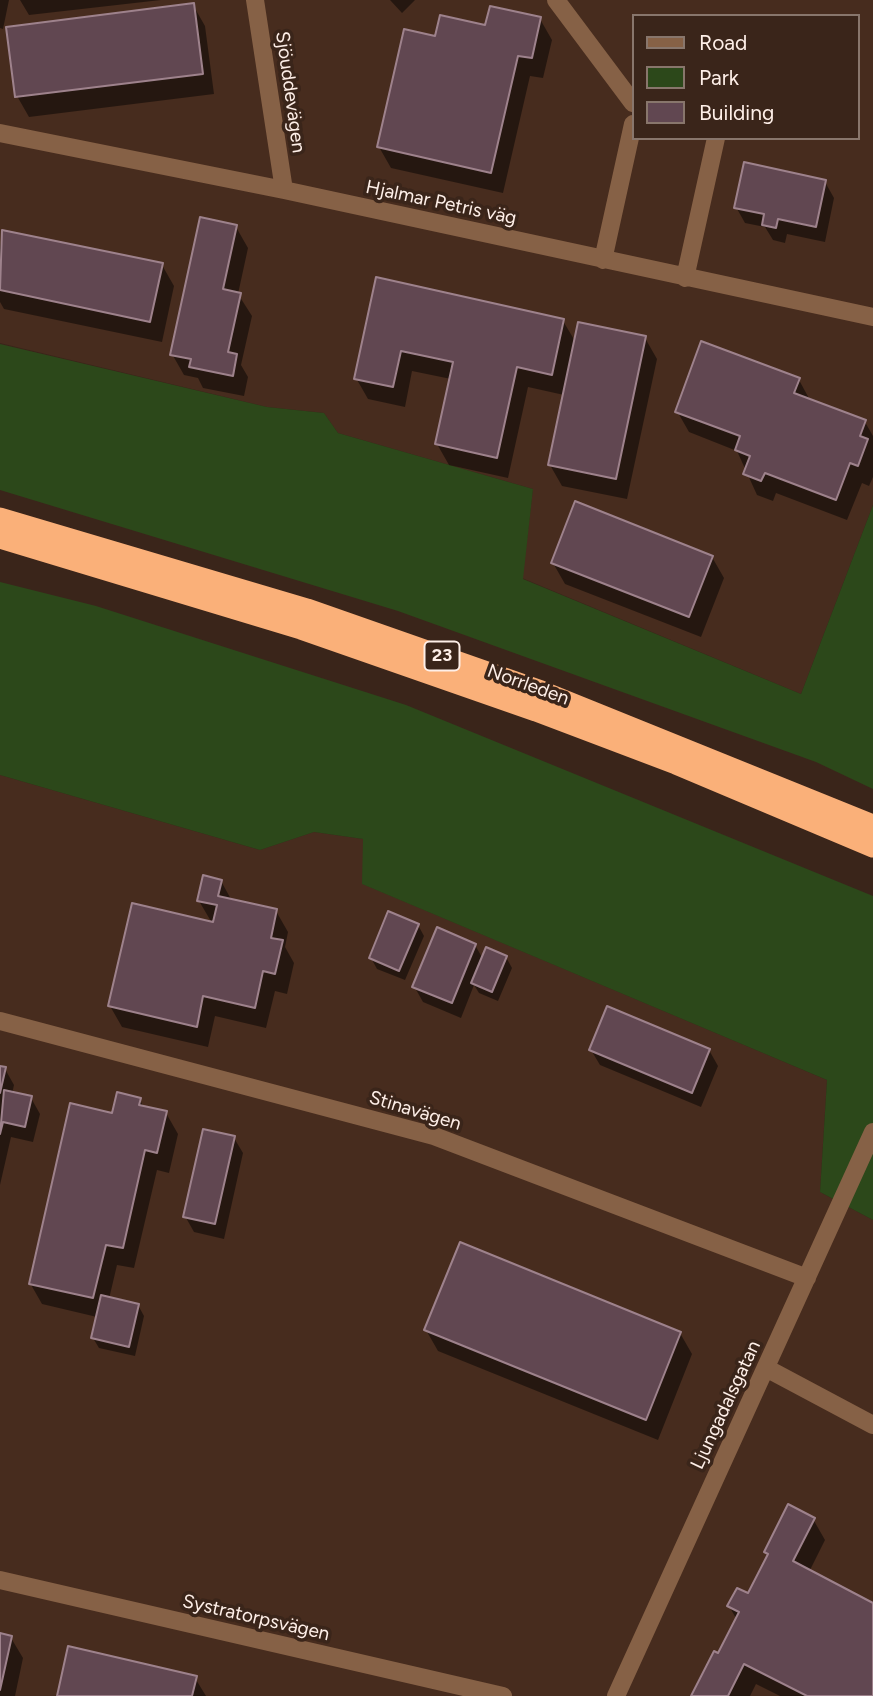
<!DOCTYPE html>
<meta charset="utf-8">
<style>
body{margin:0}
#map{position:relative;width:873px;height:1696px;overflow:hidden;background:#3a251a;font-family:Figtree,sans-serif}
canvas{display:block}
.legend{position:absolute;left:632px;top:14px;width:228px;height:126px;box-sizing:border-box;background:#3a251a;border:2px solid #88766c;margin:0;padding:9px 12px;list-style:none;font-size:21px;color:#feefe8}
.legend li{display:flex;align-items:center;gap:14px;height:35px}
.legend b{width:35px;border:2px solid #88766c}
</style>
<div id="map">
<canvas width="873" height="1696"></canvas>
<ul class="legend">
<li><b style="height:9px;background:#866146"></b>Road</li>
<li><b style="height:19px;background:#2c481a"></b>Park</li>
<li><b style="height:19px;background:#614751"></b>Building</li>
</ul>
</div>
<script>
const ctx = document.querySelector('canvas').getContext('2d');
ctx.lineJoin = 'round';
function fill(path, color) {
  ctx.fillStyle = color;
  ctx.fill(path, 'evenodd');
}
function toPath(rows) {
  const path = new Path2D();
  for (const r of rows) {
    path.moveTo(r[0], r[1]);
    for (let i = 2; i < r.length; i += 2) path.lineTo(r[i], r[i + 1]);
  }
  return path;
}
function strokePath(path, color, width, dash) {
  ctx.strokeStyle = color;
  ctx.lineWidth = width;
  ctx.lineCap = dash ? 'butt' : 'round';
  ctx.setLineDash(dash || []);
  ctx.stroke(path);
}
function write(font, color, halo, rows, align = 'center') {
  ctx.font = font + ' Figtree,sans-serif';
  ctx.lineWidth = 7;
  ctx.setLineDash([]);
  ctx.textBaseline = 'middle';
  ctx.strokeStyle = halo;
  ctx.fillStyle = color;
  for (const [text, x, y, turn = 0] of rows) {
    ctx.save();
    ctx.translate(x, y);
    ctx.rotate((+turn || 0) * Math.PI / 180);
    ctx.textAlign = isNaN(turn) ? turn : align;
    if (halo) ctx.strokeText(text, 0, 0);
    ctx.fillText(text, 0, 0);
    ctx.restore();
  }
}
fill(toPath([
 [0,0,873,0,873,505,801,694,522,578,533,489,338,433,324,413,267,407,0,343],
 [633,16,857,16,857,138,633,138],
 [0,775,260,850,314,832,363,839,363,884,827,1080,820,1192,873,1220,873,1696,0,1696]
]), '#472c1e');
fill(toPath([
 [0,344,267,407,324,413,338,433,533,489,523,579,801,694,873,505,873,789,816,762,398,611,0,490],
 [0,582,96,606,406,705,873,896,873,1220,820,1192,827,1080,362,884,363,839,314,832,260,850,0,775]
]), '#2c481a');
fill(toPath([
 [0,0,9,0,3,29,0,28],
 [20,0,161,0,29,15],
 [390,0,415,0,402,13],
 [193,5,205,26,214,94,29,117,17,96],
 [540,19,552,40,543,78,530,76,503,193,391,168,379,147,437,38],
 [825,182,834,198,825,242,787,234,785,243,773,240,765,227,745,223,736,207],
 [236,227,248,248,238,294,252,316,241,365,248,377,244,396,203,388,198,378,184,375,172,354],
 [3,232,162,265,174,286,162,342,4,309,0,302,0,248],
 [378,279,563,321,575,341,645,338,657,359,627,499,562,486,550,465,564,395,528,387,508,478,449,465,437,444,451,379,412,371,405,407,368,399,356,378],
 [799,380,811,402,865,422,873,436,873,477,869,486,862,483,847,520,776,493,773,501,757,495,737,451,689,432,677,411],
 [712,557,724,578,701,637,565,584,553,563],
 [221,881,232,901,276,911,288,932,285,947,294,963,287,994,275,991,266,1028,215,1016,208,1047,122,1027,110,1006,212,923,199,901],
 [418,925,424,936,405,980,377,969,371,958],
 [475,945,483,959,506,957,512,968,498,1001,479,993,474,985,461,1018,423,1002,414,986],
 [591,1050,709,1050,718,1066,701,1107,600,1065],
 [0,1068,5,1069,14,1085,12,1094,31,1098,40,1114,33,1142,11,1137,0,1185],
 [140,1100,144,1108,166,1113,178,1134,169,1173,157,1170,134,1268,117,1265,109,1299,138,1305,144,1316,135,1356,99,1348,93,1338,97,1317,42,1304,30,1283,113,1115],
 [234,1138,243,1153,224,1239,194,1232,185,1216],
 [426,1330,680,1333,692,1354,658,1440,438,1351],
 [813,1519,825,1540,809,1572,873,1605,873,1696,780,1696,756,1684,750,1696,693,1696,737,1620,729,1606,749,1596,769,1557,766,1552],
 [0,1635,11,1638,23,1658,15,1696,0,1696],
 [195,1678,206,1696,58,1696]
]), '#0007');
const building = toPath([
 [194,3,203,74,15,97,6,27,194,3],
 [490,6,541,17,532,58,518,56,491,173,377,147,404,29,435,36,440,15,485,25,490,6],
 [744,162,826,180,816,227,778,219,776,228,762,225,764,214,734,208,744,162],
 [200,217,237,225,223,289,241,293,228,352,237,354,233,376,189,367,191,359,170,355,200,217],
 [2,230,163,263,150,322,0,290,2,230],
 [376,277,564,319,552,375,517,367,497,458,435,444,453,362,401,351,393,387,354,379,376,277],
 [578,322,646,336,616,479,548,465,578,322],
 [701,341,800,378,794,393,866,420,860,436,868,439,858,466,850,463,836,500,765,473,761,481,743,474,750,456,735,450,740,436,675,412,701,341],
 [575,501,713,556,689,617,551,563,575,501],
 [203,875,222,880,218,896,277,909,271,938,283,940,275,974,263,971,255,1008,203,996,197,1027,108,1006,132,903,213,922,217,905,197,901,203,875],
 [388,911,419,924,399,971,369,958,388,911],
 [437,927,476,944,452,1003,412,987,437,927],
 [486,947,507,956,492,992,471,983,486,947],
 [607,1006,710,1049,692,1093,589,1050,607,1006],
 [0,1066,6,1067,0,1093,0,1066],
 [4,1090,32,1096,25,1127,3,1122,0,1134,4,1090],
 [117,1092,141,1098,139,1105,167,1111,157,1153,145,1150,123,1248,106,1245,93,1298,29,1284,70,1103,112,1113,117,1092],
 [203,1129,235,1136,215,1224,183,1217,203,1129],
 [460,1242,681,1332,646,1420,424,1330,460,1242],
 [101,1295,139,1304,129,1347,91,1338,101,1295],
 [788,1504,815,1518,793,1561,873,1603,873,1696,807,1696,744,1664,728,1696,691,1696,714,1651,718,1653,739,1612,727,1606,737,1588,748,1593,768,1554,764,1552,788,1504],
 [0,1633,12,1636,0,1690,0,1633],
 [68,1646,197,1676,192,1696,57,1696,68,1646]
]);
fill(building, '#614751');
strokePath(building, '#9e828c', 2);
strokePath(toPath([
 [255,0,284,190],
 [556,0,633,103],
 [0,133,284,190,873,317],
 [603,260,633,124],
 [685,278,716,138],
 [0,1021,434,1136,807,1278],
 [766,1368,873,1425],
 [0,1580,503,1696],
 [616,1696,873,1132]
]), '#866146', 18);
strokePath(toPath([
 [0,518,307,609,541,691,873,825],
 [0,538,301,629,536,711,676,764,873,847]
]), '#fab079', 21);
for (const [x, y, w] of [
 [442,656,35]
]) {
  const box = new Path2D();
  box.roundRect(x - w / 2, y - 14.5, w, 29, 5);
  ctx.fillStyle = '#3a251a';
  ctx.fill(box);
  strokePath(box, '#feefe8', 2);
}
write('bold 18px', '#feefe8', null, [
 ["23",442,656]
]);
write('19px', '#feefe8', '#3a251a', [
 ["Sjöuddevägen",290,92,82],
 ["Hjalmar Petris väg",441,203,12],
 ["Norrleden",528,685,20],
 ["Stinavägen",415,1111,17],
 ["Ljungadalsgatan",726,1405,-65],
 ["Systratorpsvägen",256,1618,13]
]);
</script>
